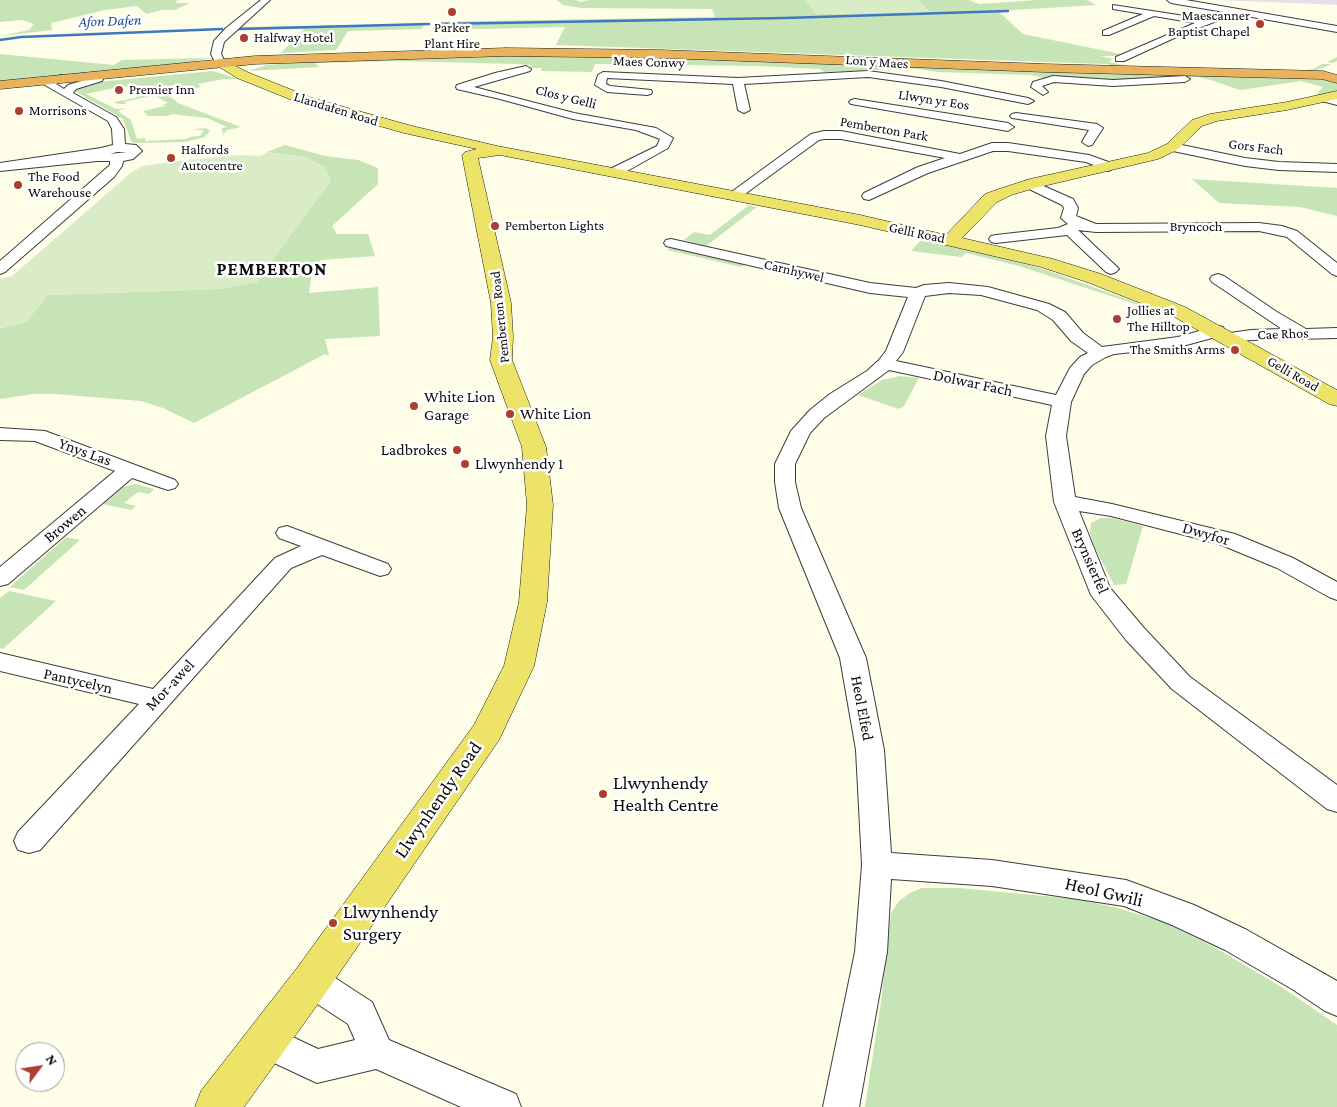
<!DOCTYPE html>
<style>
body{margin:0}
#map{position:relative;width:1337px;height:1107px;overflow:hidden;background:#fdfde8;font-family:"Crimson Pro",serif}
canvas{display:block}
.north{position:absolute;left:15px;top:1042px;width:50px;height:50px;box-sizing:border-box;background:#fff;border:1px solid #9d9d9d;border-radius:50%;rotate:59deg;font-size:14px;font-weight:700;line-height:20px;text-align:center;color:#0a0a0a}
.north::after{content:'';display:block;margin:auto;width:18px;height:22px;background:#ac3e2f;clip-path:polygon(50% 0,100% 100%,50% 72%,0 100%)}
</style>
<div id="map">
<canvas width="1337" height="1107"></canvas>
<div class="north">N</div>
</div>
<script>
const ctx = document.querySelector('canvas').getContext('2d');
ctx.lineJoin = 'round';
function fill(path, color) {
  ctx.fillStyle = color;
  ctx.fill(path, 'evenodd');
}
function toPath(rows) {
  const path = new Path2D();
  for (const r of rows) {
    path.moveTo(r[0], r[1]);
    for (let i = 2; i < r.length; i += 2) path.lineTo(r[i], r[i + 1]);
  }
  return path;
}
function strokePath(path, color, width, dash) {
  ctx.strokeStyle = color;
  ctx.lineWidth = width;
  ctx.lineCap = dash ? 'butt' : 'round';
  ctx.setLineDash(dash || []);
  ctx.stroke(path);
}
function write(font, color, halo, rows, align = 'center') {
  ctx.font = font + ' "Crimson Pro",serif';
  ctx.lineWidth = 5;
  ctx.setLineDash([]);
  ctx.textBaseline = 'middle';
  ctx.strokeStyle = halo;
  ctx.fillStyle = color;
  for (const [text, x, y, turn = 0] of rows) {
    ctx.save();
    ctx.translate(x, y);
    ctx.rotate((+turn || 0) * Math.PI / 180);
    ctx.textAlign = isNaN(turn) ? turn : align;
    if (halo) ctx.strokeText(text, 0, 0);
    ctx.fillText(text, 0, 0);
    ctx.restore();
  }
}
fill(toPath([
 [1216,0,1337,0,1337,5,1294,3]
]), '#e8dee8');
fill(toPath([
 [0,0,178,0,175,3,190,3,175,10,162,10,146,14,137,6,105,10,51,23,52,30,1,36,29,30,34,24,22,20,0,22],
 [461,0,575,0,581,2,589,0,805,0,817,14,929,12,918,0,969,0,979,4,1037,0,1087,0,1096,5,998,11,1023,34,1121,54,1117,56,1100,56,1113,59,1109,62,1128,66,1116,65,1123,67,1302,71,1313,69,1322,64,1331,64,1333,63,1327,62,1337,57,1337,61,1323,68,1310,71,1111,68,1109,64,1104,64,556,45,565,27,435,30,435,22,715,17,712,9,581,8,563,5,557,0],
 [424,24,422,29,348,31,336,50,281,53,304,29,237,30,240,27],
 [0,54,114,65,122,60,211,58,182,64,0,83],
 [556,54,1302,76,1337,81,1337,91,1315,96,1323,87,1301,81,1240,90,1211,80,1198,77,1098,81,1043,78,1030,75,938,72,897,66,877,70,824,72,820,69,759,66,595,64,592,72,541,71,542,68,530,68,531,65,518,64,397,61,314,63,320,67,248,71,267,65,304,62],
 [213,71,238,79,224,79,198,84,201,87,168,95,178,103,241,127,227,130,221,137,223,134,222,128,227,127,207,118,172,114,167,116,148,116,143,111,165,106,163,104,168,103,157,97,150,96,124,102,127,104,119,104,114,102,136,98,135,97,143,95,124,86,86,94,116,109,125,108,118,111,131,120,137,139,145,138,145,141,187,139,189,137,200,136,204,130,195,130,197,129,206,128,210,131,205,137,185,142,134,143,131,141,123,119,75,91,77,88,97,82],
 [285,145,325,156,358,160,378,168,378,184,332,226,337,234,368,234,375,256,321,260,312,271,309,293,378,287,380,336,325,339,329,356,325,354,194,423,163,408,141,401,55,394,33,394,0,399,0,328,26,322,47,295,219,289,257,282,326,168,305,157,267,152],
 [1192,179,1337,188,1337,216,1300,207,1219,203],
 [749,205,757,207,706,246,684,240,694,232,710,235],
 [921,240,984,253,1046,270,1140,304,1154,311,1155,313,1135,304,1019,266,966,253,961,257,911,251],
 [671,247,745,264,741,267,667,250],
 [900,376,919,378,904,406,899,409,858,395,882,380],
 [135,484,154,489,149,494,138,492,124,503,136,506,131,510,103,504,123,487],
 [1101,518,1112,518,1143,526,1126,584,1114,585,1095,548,1090,533,1091,523],
 [66,537,80,540,24,590,10,587],
 [9,591,56,601,3,649,0,648,0,598],
 [922,888,959,888,1076,899,1118,908,1163,922,1214,947,1283,988,1337,1025,1337,1107,865,1107,881,1002,891,913,899,901,910,893]
]), '#c6e4b6');
fill(toPath([
 [805,0,918,0,929,13,817,14],
 [267,152,305,157,326,168,331,181,257,282,219,289,47,295,26,322,0,328,0,279,12,276,133,171,143,166,187,160,239,155,261,156]
]), '#d9ecc7');
strokePath(toPath([
 [436,24,785,18,1008,11],
 [238,29,429,24],
 [0,40,21,37,222,29]
]), '#3f77c0', 2.5);
const minor = toPath([
 [261,0,270,0,224,42,221,54,225,62,224,64,216,64,211,54,214,41,226,28,261,0],
 [1167,0,1186,0,1337,26,1337,32,1235,14,1183,34,1124,61,1116,61,1116,57,1195,23,1154,16,1109,35,1103,35,1103,31,1143,14,1113,9,1113,5,1204,19,1224,12,1171,3,1167,0],
 [526,66,531,69,530,71,474,87,574,113,656,128,673,138,668,148,620,175,610,175,609,172,610,169,657,146,660,139,636,130,573,119,500,99,457,89,456,87,457,85,495,73,526,66],
 [868,71,941,81,1028,98,1034,101,1028,104,941,87,868,77,744,84,750,110,744,113,738,110,733,84,607,78,606,84,610,86,651,90,652,92,651,94,647,95,607,92,595,85,598,75,603,72,738,78,868,71],
 [61,75,66,78,56,84,64,89,68,85,98,76,102,77,103,79,102,81,76,89,73,93,116,117,124,129,125,144,136,145,142,151,133,159,123,161,122,166,114,177,5,272,0,274,0,261,110,165,110,161,97,161,0,171,0,163,101,148,113,145,112,129,108,121,43,84,61,75],
 [117,152,127,152,110,154,117,152],
 [1053,76,1113,80,1185,76,1190,79,1185,82,1113,86,1054,82,1042,86,1048,92,1043,95,1031,87,1033,82,1053,76],
 [1326,96,1337,99,1337,105,1322,101,1320,99,1322,97,1326,96],
 [855,99,1008,123,1014,127,1008,131,851,104,849,102,851,100,855,99],
 [1016,113,1097,124,1103,128,1092,145,1088,146,1082,142,1089,130,1012,118,1010,116,1012,114,1016,113],
 [824,131,841,131,960,154,992,143,1008,143,1089,155,1114,164,1115,167,1109,171,1086,162,1008,151,993,151,928,173,869,200,864,199,862,196,864,193,918,167,945,158,841,139,824,139,819,140,738,199,728,199,726,196,811,134,824,131],
 [1172,143,1245,158,1279,162,1337,164,1337,172,1279,170,1245,166,1168,150,1166,147,1172,143],
 [1030,180,1073,199,1078,208,1076,216,1096,224,1259,223,1282,226,1297,231,1337,263,1337,276,1332,274,1287,237,1259,231,1096,232,1078,230,1116,266,1119,269,1116,272,1111,274,1106,272,1067,235,996,243,991,242,989,239,991,236,996,235,1058,228,1068,224,1061,218,1064,208,1062,205,1025,187,1023,184,1025,181,1030,180],
 [671,239,870,283,916,288,924,285,949,283,988,287,1049,304,1065,312,1083,333,1102,347,1178,337,1217,326,1223,327,1225,331,1223,334,1251,330,1282,329,1212,282,1210,279,1212,276,1218,274,1224,276,1277,312,1306,329,1337,328,1337,338,1251,340,1229,343,1223,342,1220,338,1223,335,1179,347,1114,354,1106,357,1092,365,1084,374,1071,402,1066,436,1075,497,1112,504,1235,534,1293,558,1337,582,1337,600,1329,597,1277,568,1219,544,1111,516,1079,511,1110,588,1144,628,1190,677,1337,785,1337,812,1327,809,1172,689,1126,640,1091,595,1054,502,1046,436,1052,405,889,370,824,418,810,433,795,464,795,482,801,508,866,658,884,750,891,853,992,860,1126,880,1137,884,1194,905,1247,930,1337,981,1337,1016,1325,1011,1292,989,1225,950,1172,925,1124,906,992,886,891,879,887,952,859,1107,823,1107,855,952,862,865,856,750,840,658,779,508,775,482,775,464,791,431,810,410,830,394,867,371,879,360,886,351,908,297,870,293,666,246,664,243,666,240,671,239],
 [949,293,981,295,1037,310,1053,320,1071,341,1088,353,1080,357,1070,368,1056,395,896,361,903,352,925,296,949,293],
 [0,428,45,431,175,480,178,484,175,488,168,490,132,478,8,584,0,586,0,567,115,471,35,441,0,440,0,428],
 [287,526,388,564,391,569,388,574,380,576,322,555,291,568,40,850,29,853,18,850,14,841,18,832,139,704,0,671,0,653,153,689,275,558,301,546,279,538,276,533,279,528,287,526],
 [311,966,323,970,372,1002,389,1040,516,1094,521,1107,461,1107,376,1069,317,1083,255,1054,250,1042,255,1030,267,1025,318,1049,355,1040,348,1024,299,992,294,981,299,970,311,966]
]);
const major = toPath([
 [220,58,247,72,312,98,412,126,497,146,860,215,946,235,985,194,999,189,1030,179,1148,153,1167,144,1192,120,1210,114,1287,102,1337,91,1337,99,1287,110,1217,121,1202,126,1177,150,1158,159,1035,188,1011,195,997,202,962,238,1053,259,1101,274,1185,307,1337,390,1337,406,1329,404,1171,315,1087,282,1041,267,860,225,500,155,478,158,511,303,513,337,512,360,546,447,553,505,547,602,534,666,499,740,325,994,244,1107,195,1107,201,1091,297,968,474,725,504,666,519,602,527,505,522,447,490,360,493,337,491,303,462,155,465,152,477,149,404,133,302,104,237,78,216,65,214,62,220,58]
]);
const highway = toPath([
 [506,48,661,50,1045,64,1323,71,1337,75,1337,83,1322,79,1045,72,661,58,506,56,255,64,0,89,0,81,255,56,506,48]
]);
strokePath(minor, '#3d3d3d', 2);
strokePath(major, '#1b1b1b', 1);
strokePath(highway, '#1b1b1b', 1);
fill(minor, '#fff');
fill(major, '#ede369');
fill(highway, '#e8b35c');
for (const [x, y, r, color] of [
 [452,12,5,"#ac3e2f"],
 [1260,24,5,"#ac3e2f"],
 [244,38,5,"#ac3e2f"],
 [119,90,5,"#ac3e2f"],
 [19,111,5,"#ac3e2f"],
 [171,158,5,"#ac3e2f"],
 [18,185,5,"#ac3e2f"],
 [495,226,5,"#ac3e2f"],
 [1117,319,5,"#ac3e2f"],
 [1235,350,5,"#ac3e2f"],
 [414,406,5,"#ac3e2f"],
 [510,414,5,"#ac3e2f"],
 [457,450,5,"#ac3e2f"],
 [465,464,5,"#ac3e2f"],
 [603,794,5,"#ac3e2f"],
 [333,923,5,"#ac3e2f"]
]) {
  const dot = new Path2D();
  dot.arc(x, y, r, 0, 2 * Math.PI);
  ctx.fillStyle = color;
  ctx.fill(dot);
  strokePath(dot, '#fff', 2);
}
write('14px', '#0a0a0a', '#fff', [
 ["Maescanner",1250,16,"right"],
 ["Baptist Chapel",1250,32,"right"],
 ["Parker",452,28,"center"],
 ["Plant Hire",452,44,"center"],
 ["Halfway Hotel",254,38],
 ["Premier Inn",129,90],
 ["Morrisons",29,111],
 ["Halfords",181,150],
 ["Autocentre",181,166],
 ["The Food",28,177],
 ["Warehouse",28,193],
 ["Pemberton Lights",505,226],
 ["Jollies at",1127,311],
 ["The Hilltop",1127,327],
 ["The Smiths Arms",1225,350,"right"]
], 'left');
write('14px', '#0a0a0a', '#fff', [
 ["Maes Conwy",649,62,2],
 ["Lon y Maes",877,62,4],
 ["Clos y Gelli",566,97,14],
 ["Llwyn yr Eos",934,100,9],
 ["Llandafen Road",336,109,17],
 ["Pemberton Park",884,129,10],
 ["Gors Fach",1256,147,7],
 ["Bryncoch",1196,227],
 ["Gelli Road",917,233,12],
 ["Carnhywel",794,271,13],
 ["Pemberton Road",500,317,-96],
 ["Cae Rhos",1283,334,-2],
 ["Gelli Road",1293,374,30]
]);
write('italic 15px', '#1f4b8f', '#fff', [
 ["Afon Dafen",110,21,-2]
]);
write('16px', '#0a0a0a', '#fff', [
 ["Dolwar Fach",973,383,12],
 ["Ynys Las",85,452,20],
 ["Browen",65,524,-40],
 ["Dwyfor",1206,534,16],
 ["Brynsierfel",1090,561,66],
 ["Pantycelyn",78,681,13],
 ["Mor-awel",170,685,-47],
 ["Heol Elfed",862,708,79]
]);
write('16px', '#0a0a0a', '#fff', [
 ["White Lion",424,397],
 ["Garage",424,415],
 ["White Lion",520,414],
 ["Ladbrokes",447,450,"right"],
 ["Llwynhendy 1",475,464]
], 'left');
ctx.letterSpacing = '1px';
write('bold 18px', '#0a0a0a', '#fff', [
 ["PEMBERTON",272,269]
]);
ctx.letterSpacing = '0px';
write('19px', '#0a0a0a', '#fff', [
 ["Llwynhendy",613,783],
 ["Health Centre",613,805],
 ["Llwynhendy",343,912],
 ["Surgery",343,934]
], 'left');
write('19px', '#0a0a0a', '#fff', [
 ["Llwynhendy Road",438,800,-55],
 ["Heol Gwili",1104,892,13]
]);
</script>
